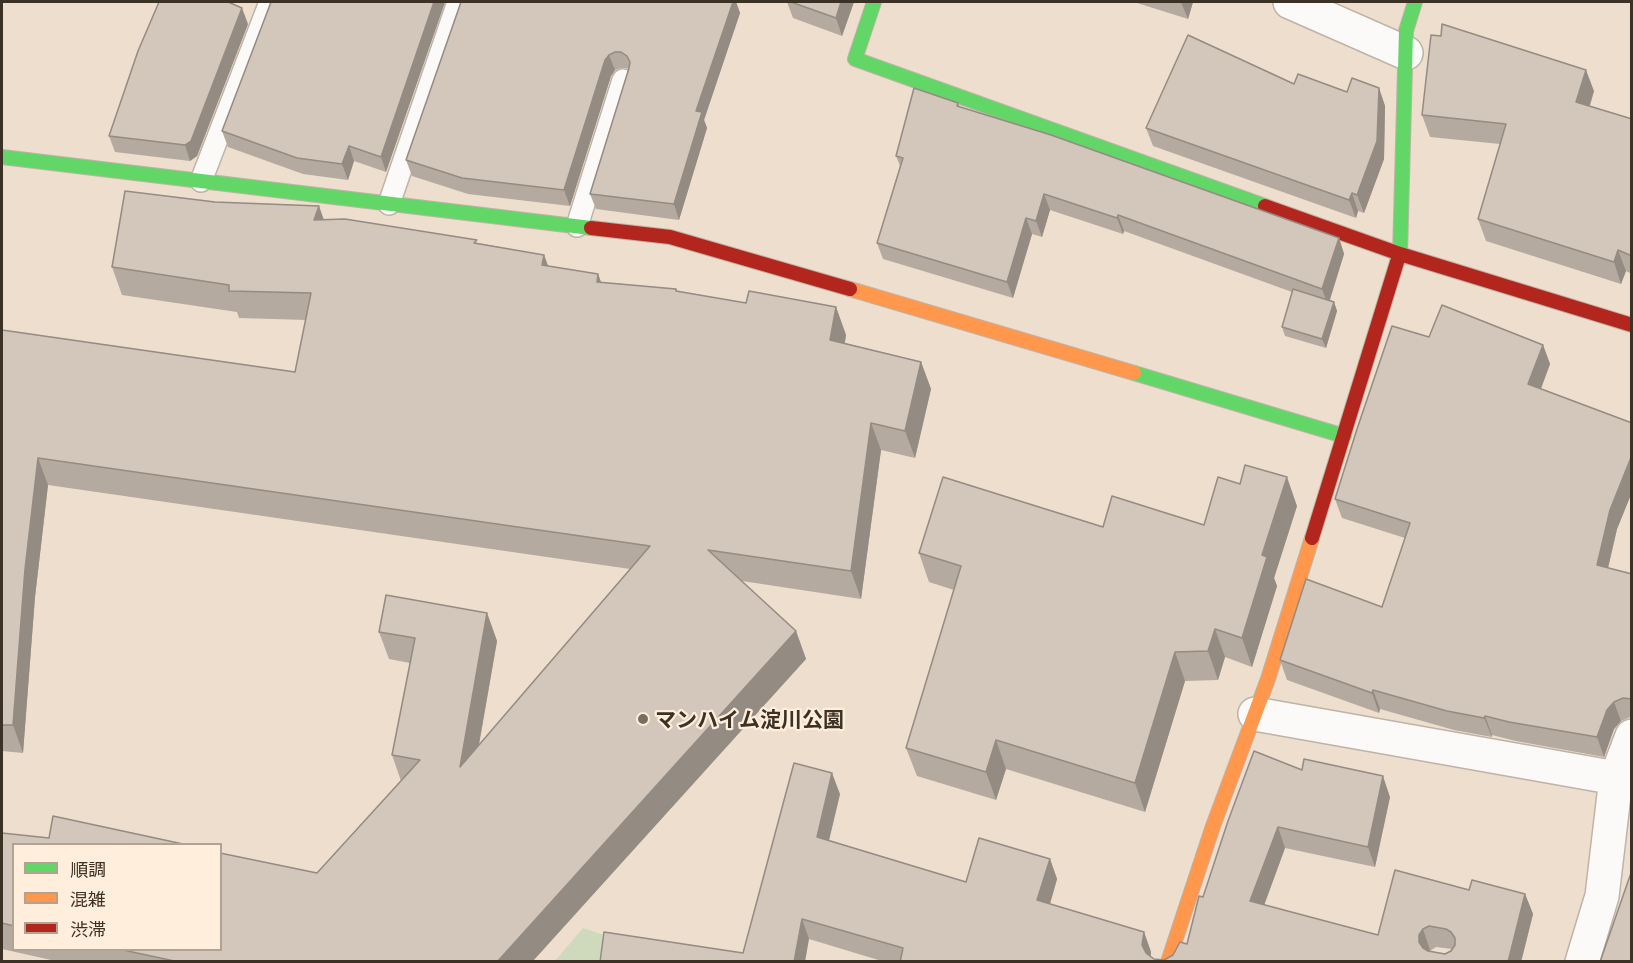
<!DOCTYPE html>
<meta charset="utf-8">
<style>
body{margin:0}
#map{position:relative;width:1633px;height:963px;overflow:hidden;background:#eedece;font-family:Georgia,"Noto Sans JP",serif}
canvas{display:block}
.frame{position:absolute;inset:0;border:3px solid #3b3125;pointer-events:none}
.legend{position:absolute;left:12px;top:843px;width:210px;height:108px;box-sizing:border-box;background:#ffeedc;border:2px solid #b1a293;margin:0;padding:8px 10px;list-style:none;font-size:18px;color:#3b3125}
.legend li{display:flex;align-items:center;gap:12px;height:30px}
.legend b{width:30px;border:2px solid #b1a293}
</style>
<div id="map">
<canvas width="1633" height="963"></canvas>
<div class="frame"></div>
<ul class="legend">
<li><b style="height:8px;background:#63d668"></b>順調</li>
<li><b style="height:8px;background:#ff974d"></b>混雑</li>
<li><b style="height:8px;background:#b3261e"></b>渋滞</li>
</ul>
</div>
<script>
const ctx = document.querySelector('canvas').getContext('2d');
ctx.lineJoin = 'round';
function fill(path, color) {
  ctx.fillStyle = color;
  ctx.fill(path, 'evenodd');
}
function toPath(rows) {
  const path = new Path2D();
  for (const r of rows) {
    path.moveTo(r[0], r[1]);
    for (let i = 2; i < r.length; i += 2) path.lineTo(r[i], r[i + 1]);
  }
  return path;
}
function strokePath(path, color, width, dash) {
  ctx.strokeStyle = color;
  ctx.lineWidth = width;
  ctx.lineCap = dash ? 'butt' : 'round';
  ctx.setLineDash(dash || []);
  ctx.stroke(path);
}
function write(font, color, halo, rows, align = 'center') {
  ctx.font = font + ' Georgia,"Noto Sans JP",serif';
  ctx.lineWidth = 4.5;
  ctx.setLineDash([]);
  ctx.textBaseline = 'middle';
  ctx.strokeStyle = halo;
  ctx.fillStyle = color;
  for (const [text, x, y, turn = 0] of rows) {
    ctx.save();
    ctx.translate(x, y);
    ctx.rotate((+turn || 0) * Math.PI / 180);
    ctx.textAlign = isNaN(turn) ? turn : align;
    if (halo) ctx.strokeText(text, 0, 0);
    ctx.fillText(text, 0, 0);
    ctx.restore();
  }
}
fill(toPath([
 [583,928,604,935,602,961,554,962]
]), '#cfdabc');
const lane = toPath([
 [201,181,270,2],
 [389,204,458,2],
 [577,226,623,80]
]);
const street = toPath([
 [1290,2,1406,53],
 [1255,714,1616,778],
 [1582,962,1602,896,1616,778,1632,736]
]);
const fast = toPath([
 [874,2,855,59,1265,206],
 [2,157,591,228],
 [1397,262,1400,254,1406,31,1415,2],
 [1134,373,1344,436]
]);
const slow = toPath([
 [850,289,1134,373],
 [1168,962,1213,826,1268,679,1312,538]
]);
const jam = toPath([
 [1265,206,1400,254,1632,325],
 [591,228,670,237,850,289],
 [1312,538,1397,262]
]);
strokePath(lane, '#bfb3a7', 24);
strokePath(street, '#bfb3a7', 36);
strokePath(fast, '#bfb3a7', 16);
strokePath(slow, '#bfb3a7', 16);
strokePath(jam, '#bfb3a7', 16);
strokePath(lane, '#fcfaf8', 21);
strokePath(street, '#fcfaf8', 33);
strokePath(fast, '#63d668', 14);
strokePath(slow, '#ff974d', 14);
strokePath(jam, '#b3261e', 14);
fill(toPath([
 [271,2,445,2,386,172,354,161,348,180,303,174,228,147,222,131],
 [461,2,736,2,740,13,704,120,707,128,679,220,596,209,590,194,629,69,626,68,621,68,615,70,611,76,570,206,468,194,412,176,406,160],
 [787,2,854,2,842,36,793,18],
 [1134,2,1193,2,1188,19],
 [248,24,197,156,190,161,115,152,109,136],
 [1294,84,1347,92,1379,88,1385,106,1384,159,1364,213,1358,211,1356,218,1153,146,1146,128],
 [1594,91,1590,106,1632,119,1632,274,1626,271,1621,284,1486,241,1478,219,1500,144,1430,137,1422,115],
 [958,103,960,107,1339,238,1344,254,1330,300,1334,302,1337,311,1326,348,1285,336,1282,327,1292,292,1124,231,1123,234,1050,210,1042,237,1032,234,1013,298,883,259,877,243,900,166,896,156],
 [324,220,478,243,544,255,548,266,598,274,601,282,676,289,677,291,746,303,836,307,846,335,845,343,921,362,931,389,915,458,881,450,861,599,742,581,796,631,806,659,532,962,60,962,2,949,2,833,49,838,183,844,14,844,14,950,220,950,317,873,401,781,392,755,410,663,389,659,379,632,487,613,497,641,479,745,630,569,48,485,35,597,23,753,2,751,2,330,295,372,306,320,239,318,237,312,122,295,112,267],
 [1429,337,1543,345,1550,364,1541,389,1632,423,1632,492,1617,529,1608,568,1632,574,1632,718,1630,717,1621,721,1614,729,1604,757,1516,741,1492,735,1492,737,1454,730,1380,709,1379,713,1287,680,1280,660,1382,607,1405,538,1342,518,1335,499],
 [1297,506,1274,578,1277,586,1252,667,1225,657,1218,680,1185,681,1145,812,1006,769,996,800,917,776,906,748,954,590,929,582,919,553,1103,527,1204,525],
 [1302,770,1390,797,1375,867,1285,848,1264,905,1378,935,1469,890,1525,894,1533,914,1521,962,885,962,809,939,743,953,840,794,829,840,966,882,1050,859,1057,879,1050,904,1144,932,1151,952,1151,957,1154,959,1164,960,1173,955,1187,944,1203,897],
 [1436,947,1452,949,1445,954,1430,951]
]), '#b5aaa0');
fill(toPath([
 [434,2,445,2,386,172,381,157],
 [733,2,736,2,740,13,704,120,707,128,679,220,674,204,696,111],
 [841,2,854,2,842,36,836,18],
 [1181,2,1193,2,1188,19],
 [242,8,248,24,197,156,190,161,185,145],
 [609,55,615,70,611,76,570,206,564,190,605,60],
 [1586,70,1594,91,1584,123,1576,102],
 [1379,88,1385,106,1384,159,1364,213,1357,195],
 [349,146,354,161,348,180,342,164],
 [1352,193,1358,211,1356,218,1349,200],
 [1044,194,1050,210,1042,237,1036,221],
 [319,206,329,234,314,220],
 [1118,215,1124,231,1123,234,1117,218],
 [1026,218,1032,234,1013,298,1007,282],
 [1339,238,1344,254,1328,305,1322,289],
 [1618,250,1626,271,1621,284,1614,262],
 [544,255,554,282,542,265],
 [598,274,608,302,597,282],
 [1334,302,1337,311,1326,348,1322,339],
 [836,307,846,335,840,367,830,340],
 [1543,345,1550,364,1535,404,1528,384],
 [921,362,931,389,915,458,905,431],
 [871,423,881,450,861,599,851,571],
 [1632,455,1632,492,1617,529,1604,585,1597,565,1610,510],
 [38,458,48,485,35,597,23,753,13,725,25,569],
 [1287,477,1297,506,1274,578,1277,586,1252,667,1242,638,1262,555],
 [487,613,497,641,470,795,460,767],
 [1215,629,1225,657,1218,680,1208,651],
 [796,631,806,659,532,962,497,962],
 [1175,652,1185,681,1145,812,1135,783],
 [1373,690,1380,709,1379,713,1372,693],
 [1614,702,1621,721,1614,729,1604,757,1597,737,1607,710],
 [1485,716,1492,735,1492,737,1484,718],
 [996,740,1006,769,996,800,986,772],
 [832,773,840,794,825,857,817,837],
 [1383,776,1390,797,1375,867,1368,847],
 [1278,827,1285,848,1258,922,1250,901],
 [1050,859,1057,879,1045,921,1037,900],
 [1525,894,1533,914,1521,962,1508,962],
 [802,919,809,939,805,962,794,962],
 [1423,929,1430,950,1427,955,1419,942,1419,935],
 [1144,932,1151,952,1150,962,1142,945]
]), '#948b82');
const building = toPath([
 [159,2,228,2,242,8,191,141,185,145,109,136,138,51,159,2],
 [271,2,434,2,381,157,349,146,342,164,297,158,222,131,271,2],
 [461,2,733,2,696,111,702,112,674,204,590,194,629,68,630,62,627,56,621,52,615,52,609,55,605,60,564,190,462,178,406,160,461,2],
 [791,2,841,2,836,18,791,2],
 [1442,24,1586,70,1576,102,1632,119,1632,256,1618,250,1614,262,1478,219,1506,124,1422,115,1431,35,1441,36,1442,24],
 [1188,35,1294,84,1298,74,1347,92,1352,78,1379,88,1377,141,1357,195,1352,193,1349,200,1146,128,1188,35],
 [914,88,958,103,957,106,1051,135,1339,238,1322,289,1118,215,1117,218,1044,194,1036,221,1026,218,1007,282,877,243,903,158,896,156,914,88],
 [125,191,215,202,319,206,314,220,345,219,477,240,474,243,544,255,542,265,598,274,597,282,676,289,676,291,746,303,749,291,836,307,830,340,921,362,905,431,871,423,851,571,708,550,796,631,497,962,179,962,123,950,220,950,220,853,317,873,420,760,392,755,415,638,379,632,386,595,487,613,460,767,650,546,38,458,25,569,13,725,2,725,2,330,295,372,311,293,229,291,229,285,112,267,125,191],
 [1293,289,1334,302,1322,339,1282,327,1293,289],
 [1442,305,1543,345,1528,384,1632,423,1632,455,1610,510,1597,565,1632,574,1632,699,1623,698,1614,702,1607,710,1597,737,1509,722,1485,716,1484,718,1447,711,1373,690,1372,693,1280,660,1306,579,1382,607,1410,523,1335,499,1357,429,1392,326,1429,337,1442,305],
 [1245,465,1287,477,1262,555,1267,557,1242,638,1215,629,1208,651,1175,652,1135,783,996,740,986,772,906,748,961,566,919,553,943,477,1103,527,1112,496,1204,525,1218,477,1240,484,1245,465],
 [1254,751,1302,770,1304,759,1383,776,1368,847,1278,827,1250,901,1378,935,1395,870,1469,890,1472,880,1525,894,1508,962,900,962,903,948,802,919,794,962,600,962,604,932,743,953,794,763,832,773,817,837,966,882,979,838,1050,859,1037,900,1144,932,1142,945,1146,953,1154,959,1164,960,1173,955,1180,942,1187,944,1199,896,1203,897,1228,821,1254,751],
 [1429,926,1446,929,1451,932,1455,938,1455,945,1451,951,1445,954,1428,951,1423,948,1419,942,1419,935,1423,929,1429,926],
 [53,816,183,844,14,844,14,926,2,923,2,833,49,838,53,816],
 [1632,870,1632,962,1600,962,1632,870]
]);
fill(building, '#d3c6ba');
strokePath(building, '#948b82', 1.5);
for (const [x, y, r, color] of [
 [643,719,6,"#7a6e60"]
]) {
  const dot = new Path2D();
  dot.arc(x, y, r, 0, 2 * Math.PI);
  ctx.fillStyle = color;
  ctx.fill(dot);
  strokePath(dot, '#ffeedc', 2);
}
write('bold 21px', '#3b3125', '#ffeedc', [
 ["マンハイム淀川公園",655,719]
], 'left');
</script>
